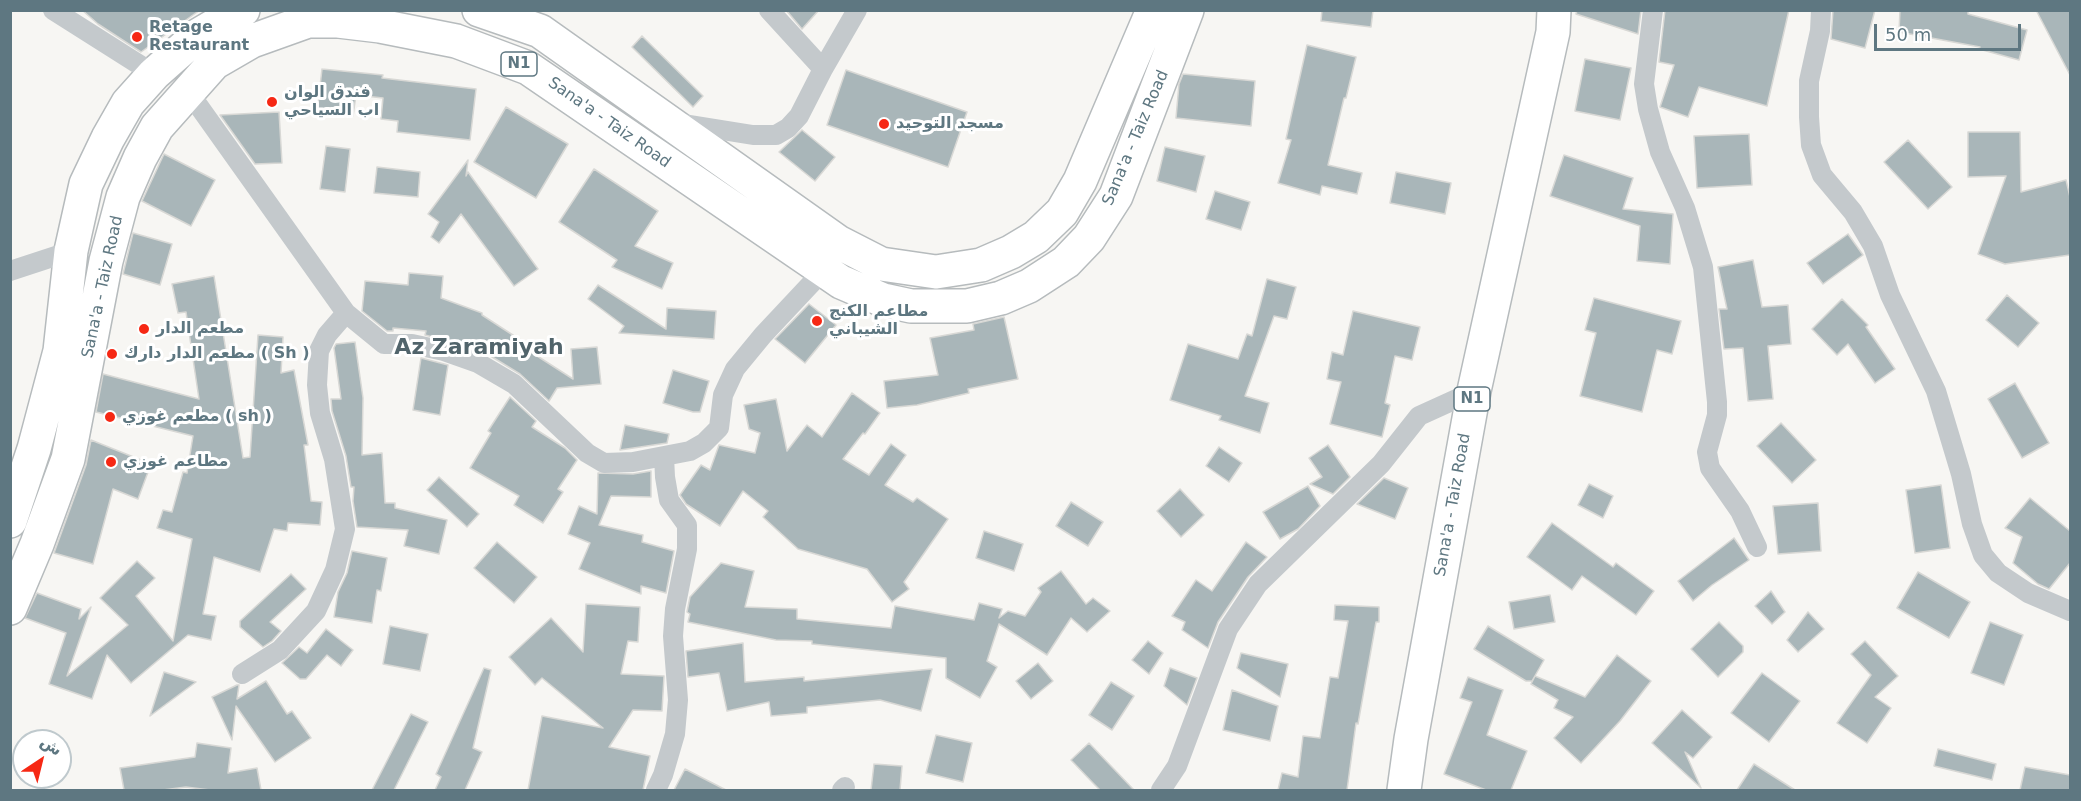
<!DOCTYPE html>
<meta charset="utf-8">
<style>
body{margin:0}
#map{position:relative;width:2081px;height:801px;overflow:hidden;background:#f7f6f3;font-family:"DejaVu Sans",Cairo,sans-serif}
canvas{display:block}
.frame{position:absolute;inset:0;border:12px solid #5e7781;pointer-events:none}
.north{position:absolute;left:12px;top:729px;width:60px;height:60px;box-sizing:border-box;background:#fff;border:2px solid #bfc9cd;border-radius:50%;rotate:35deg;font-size:16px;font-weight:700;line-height:24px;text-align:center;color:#5e7781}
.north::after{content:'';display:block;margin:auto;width:21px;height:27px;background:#f62814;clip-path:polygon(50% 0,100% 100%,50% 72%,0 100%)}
.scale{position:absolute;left:1874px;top:24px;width:147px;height:27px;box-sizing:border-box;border:3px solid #5e7781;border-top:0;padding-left:8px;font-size:18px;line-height:21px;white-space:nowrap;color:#5e7781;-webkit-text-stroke:4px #fff;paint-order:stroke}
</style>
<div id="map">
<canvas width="2081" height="801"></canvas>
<div class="frame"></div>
<div class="north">ش</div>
<div class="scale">50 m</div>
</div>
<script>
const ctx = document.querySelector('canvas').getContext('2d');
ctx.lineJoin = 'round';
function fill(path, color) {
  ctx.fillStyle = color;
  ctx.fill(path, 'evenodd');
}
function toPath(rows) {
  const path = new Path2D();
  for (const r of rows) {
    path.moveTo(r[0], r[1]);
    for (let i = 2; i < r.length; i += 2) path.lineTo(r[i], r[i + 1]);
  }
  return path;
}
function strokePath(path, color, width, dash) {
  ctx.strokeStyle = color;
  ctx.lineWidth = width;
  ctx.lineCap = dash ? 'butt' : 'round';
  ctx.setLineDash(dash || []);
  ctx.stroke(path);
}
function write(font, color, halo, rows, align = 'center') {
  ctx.font = font + ' "DejaVu Sans",Cairo,sans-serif';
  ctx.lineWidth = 6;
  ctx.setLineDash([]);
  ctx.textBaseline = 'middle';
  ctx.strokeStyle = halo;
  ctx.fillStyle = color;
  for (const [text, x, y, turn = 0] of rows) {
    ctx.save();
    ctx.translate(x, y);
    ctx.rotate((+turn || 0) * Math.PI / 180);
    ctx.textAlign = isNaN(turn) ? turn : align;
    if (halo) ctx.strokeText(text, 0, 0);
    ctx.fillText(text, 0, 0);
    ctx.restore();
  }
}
const building = toPath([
 [82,10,200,10,141,52,98,24,82,10],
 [786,10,819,10,802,29,786,10],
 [1322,10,1373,10,1371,27,1321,21,1322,10],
 [1577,10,1641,10,1638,34,1576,14,1577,10],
 [1665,10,1789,10,1767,106,1699,87,1688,117,1660,107,1674,65,1659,62,1665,10],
 [1833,10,1875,10,1865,48,1831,39,1833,10],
 [1900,10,1968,10,1968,14,2027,30,2019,60,1979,49,1980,47,1899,32,1900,10],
 [2036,10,2070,10,2070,75,2036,10],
 [642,36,703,96,693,107,632,47,642,36],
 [1307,45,1356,57,1346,98,1344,98,1328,165,1362,173,1357,194,1322,186,1320,195,1278,183,1291,140,1286,139,1307,45],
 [1585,59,1631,68,1620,120,1575,111,1585,59],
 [322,69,383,75,382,78,476,89,470,140,397,132,398,121,381,119,383,98,356,95,353,116,317,112,322,69],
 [846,70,967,112,948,167,827,125,846,70],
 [1183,74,1255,81,1251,126,1176,118,1179,84,1183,74],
 [506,107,568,144,536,198,474,162,506,107],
 [279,112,282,163,255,164,220,115,279,112],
 [802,130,835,157,815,181,779,152,802,130],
 [1968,132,2020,132,2021,192,2066,180,2070,197,2070,255,2005,264,1978,254,2006,176,1968,177,1968,132],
 [1749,134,1752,185,1697,188,1694,136,1749,134],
 [1908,140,1952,187,1928,209,1884,162,1908,140],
 [326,146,350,149,345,192,320,189,326,146],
 [1165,147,1205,156,1196,192,1157,181,1165,147],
 [164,154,215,180,191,226,142,201,164,154],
 [1564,155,1633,178,1623,209,1673,214,1670,264,1637,261,1640,226,1550,196,1564,155],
 [468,160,466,176,468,172,538,269,514,286,461,214,439,243,431,237,439,222,428,214,468,160],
 [377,167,420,172,418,197,374,193,377,167],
 [594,169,658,211,635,246,673,263,662,289,612,267,617,260,559,222,594,169],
 [1396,172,1451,183,1445,214,1390,203,1396,172],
 [1215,191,1250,202,1241,230,1206,219,1215,191],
 [133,233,172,244,160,285,123,274,133,233],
 [1848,234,1863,255,1823,284,1807,263,1848,234],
 [1753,260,1762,307,1788,305,1791,344,1768,346,1773,399,1748,401,1743,348,1724,349,1719,309,1727,309,1718,267,1753,260],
 [409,273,443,276,441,298,482,313,482,315,522,341,520,345,573,379,571,349,597,347,601,384,557,388,549,401,520,374,471,344,470,347,425,335,426,331,393,328,393,331,387,331,362,311,365,281,408,285,409,273],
 [214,276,243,458,250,457,258,335,283,337,281,373,294,370,308,445,304,445,311,501,322,502,320,525,288,523,287,531,274,529,260,572,214,557,203,614,216,616,211,640,188,635,131,683,107,655,92,699,49,684,66,633,25,618,37,593,81,609,79,619,91,607,67,676,128,625,100,598,137,561,155,578,136,596,173,641,192,539,157,528,163,510,172,512,183,472,187,473,193,436,96,412,103,374,199,399,186,312,178,313,172,284,214,276],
 [1267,279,1296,287,1287,319,1274,316,1245,396,1269,403,1260,433,1219,420,1221,416,1170,400,1188,344,1238,359,1247,334,1252,336,1267,279],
 [598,285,666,329,667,308,716,311,714,339,619,333,624,326,588,299,598,285],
 [2007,295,2039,323,2018,347,1986,320,2007,295],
 [1594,298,1681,321,1672,354,1657,350,1642,412,1580,396,1596,333,1585,330,1594,298],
 [1842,299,1868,325,1866,327,1895,369,1875,383,1848,344,1837,355,1812,329,1842,299],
 [809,304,836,325,805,363,775,339,809,304],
 [1353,311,1420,327,1412,360,1395,356,1385,403,1390,405,1382,437,1330,424,1341,382,1327,379,1332,352,1343,355,1353,311],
 [1004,317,1018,379,968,389,969,393,917,405,887,408,884,381,938,375,930,338,974,330,973,324,1004,317],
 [355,342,363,398,362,455,382,453,385,503,395,503,395,508,447,520,439,554,404,546,408,530,357,527,353,501,354,487,351,487,346,456,332,411,331,399,341,399,334,348,336,344,355,342],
 [421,358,448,365,440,415,413,410,421,358],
 [673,370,709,381,700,412,693,412,663,403,673,370],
 [2015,383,2049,443,2022,458,1988,399,2015,383],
 [852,393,880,413,865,434,863,433,843,459,869,475,891,444,906,455,885,485,913,502,917,498,948,519,904,582,909,589,892,602,867,569,798,549,763,517,768,511,743,491,720,526,686,504,680,495,701,465,710,470,719,445,755,453,760,433,749,429,744,405,776,399,787,451,807,425,822,437,852,393],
 [510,397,536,421,532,427,565,448,577,460,558,489,563,492,543,523,514,505,519,496,470,468,491,433,488,431,510,397],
 [1781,423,1816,460,1792,483,1757,446,1781,423],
 [625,425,669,434,667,443,620,450,625,425],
 [91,440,151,464,138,499,113,489,93,564,54,553,86,465,91,440],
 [1328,445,1350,477,1333,494,1310,484,1322,477,1309,458,1328,445],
 [1219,447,1242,463,1229,482,1206,466,1219,447],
 [651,471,651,497,611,496,599,525,643,535,642,542,674,551,666,593,641,586,641,594,579,569,590,543,568,534,579,506,597,514,598,473,633,474,651,471],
 [439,477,479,514,467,527,427,490,439,477],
 [1384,478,1408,488,1395,519,1357,504,1384,478],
 [1589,484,1613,496,1603,518,1578,505,1589,484],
 [1941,485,1950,548,1915,553,1906,490,1941,485],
 [1308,486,1320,506,1298,529,1280,539,1263,512,1308,486],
 [1180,489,1204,515,1181,537,1157,511,1180,489],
 [2030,498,2070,531,2070,563,2049,589,2038,584,2013,563,2022,537,2005,528,2030,498],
 [1071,502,1103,522,1088,546,1056,526,1071,502],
 [1818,503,1821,551,1778,554,1773,506,1818,503],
 [1552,523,1613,567,1616,563,1654,591,1636,615,1582,576,1572,590,1527,557,1552,523],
 [984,531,1023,544,1014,571,976,558,984,531],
 [1734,538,1749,560,1712,585,1693,601,1678,581,1734,538],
 [497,542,537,577,514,603,474,568,497,542],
 [1246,542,1267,557,1248,577,1218,622,1208,648,1182,630,1185,622,1172,616,1196,580,1212,591,1246,542],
 [352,551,387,558,381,591,377,590,372,623,334,617,338,592,347,573,352,551],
 [721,563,754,571,745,607,797,609,797,619,891,628,895,606,974,620,979,603,1002,609,999,618,1008,611,1025,616,1041,592,1038,588,1061,571,1086,604,1093,598,1110,611,1087,632,1071,618,1047,655,999,624,987,661,997,667,980,698,946,678,946,658,812,644,812,641,776,640,688,622,690,614,687,612,690,597,721,563],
 [1918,572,1970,602,1949,638,1897,608,1918,572],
 [291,574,306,589,270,622,281,631,272,641,263,647,240,627,240,621,291,574],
 [1771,591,1785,612,1772,624,1755,606,1771,591],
 [1550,595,1555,622,1514,629,1509,602,1550,595],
 [586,604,640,607,638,642,628,641,621,674,664,676,662,711,633,710,609,747,650,756,643,790,528,790,542,716,603,728,542,678,535,685,509,657,551,618,583,652,586,604],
 [1335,605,1379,607,1379,622,1376,622,1358,724,1356,723,1347,790,1278,790,1282,773,1298,777,1303,736,1320,738,1330,677,1338,678,1348,621,1334,620,1335,605],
 [1808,612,1824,629,1798,652,1787,640,1808,612],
 [1719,622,1743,646,1743,652,1718,677,1691,649,1719,622],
 [1990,622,2023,635,2004,685,1971,673,1990,622],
 [390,626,428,634,420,671,383,664,390,626],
 [1488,626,1544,660,1532,681,1526,681,1474,649,1488,626],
 [326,629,353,650,341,666,327,655,306,679,300,679,282,663,299,647,307,653,326,629],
 [1148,641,1163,653,1149,674,1132,660,1148,641],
 [1865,641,1898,676,1875,697,1891,708,1867,743,1837,723,1871,675,1851,654,1865,641],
 [743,643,745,682,804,677,804,681,932,669,921,711,880,700,807,707,807,713,771,716,769,702,727,711,719,673,688,677,686,651,743,643],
 [1241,653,1288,664,1280,697,1237,668,1241,653],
 [1617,655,1651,681,1620,721,1581,763,1554,738,1573,717,1554,708,1558,700,1531,684,1535,676,1585,697,1617,655],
 [1038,663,1053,681,1031,699,1016,681,1038,663],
 [484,668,491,670,473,748,482,752,465,790,435,790,441,777,436,774,484,668],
 [1170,668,1197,678,1187,705,1164,686,1170,668],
 [164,672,196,682,150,716,164,672],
 [1762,673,1800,701,1769,742,1731,713,1762,673],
 [1468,677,1503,690,1487,735,1527,751,1511,790,1486,790,1444,774,1472,702,1460,698,1468,677],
 [266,681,287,714,292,711,311,738,275,762,236,706,232,740,212,697,237,685,239,685,237,699,266,681],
 [1111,682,1134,696,1112,730,1089,715,1111,682],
 [1232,690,1278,706,1270,741,1223,730,1232,690],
 [1682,710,1712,737,1693,758,1685,752,1701,788,1652,743,1682,710],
 [411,714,428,722,394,790,372,790,411,714],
 [936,735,972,743,963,782,926,773,936,735],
 [197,743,231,748,228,773,257,768,261,790,210,790,186,787,163,790,124,790,120,768,195,757,197,743],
 [1089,743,1134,790,1100,790,1094,784,1071,760,1089,743],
 [1938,749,1996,764,1992,780,1934,766,1938,749],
 [874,764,902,766,900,790,871,790,874,764],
 [1754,764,1795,790,1737,790,1754,764],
 [2025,767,2070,775,2070,790,2020,790,2025,767],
 [685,769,726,790,674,790,685,769]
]);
fill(building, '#a9b6b9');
strokePath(building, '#d8d8d5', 1.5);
const trunk = toPath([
 [479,10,540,31,838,242,881,264,936,272,981,265,1011,252,1036,237,1062,212,1080,181,1153,10],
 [10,521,34,449,60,351,71,251,86,184,108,138,128,103,154,74,197,36,236,13,243,10],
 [10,608,37,544,68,459,106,261,123,197,140,158,157,127,214,63,252,41,308,21,338,21,380,26,456,41,528,68,841,282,883,300,911,306,967,306,1001,298,1029,286,1066,262,1089,238,1116,196,1187,10],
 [1404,790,1411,739,1474,391,1553,32,1554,10]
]);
strokePath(trunk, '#b6bbbd', 36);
strokePath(toPath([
 [53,10,154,74],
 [769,10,823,69],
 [1653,10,1644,84,1648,109,1660,152,1685,208,1703,267,1717,402,1717,415,1707,452,1710,468,1740,511,1757,547],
 [1821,10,1820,31,1809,81,1809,117,1811,145,1822,175,1853,212,1873,246,1890,295,1936,391,1961,474,1972,524,1983,555,1998,573,2028,593,2070,611],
 [188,91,346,313,384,344,412,344,444,351,478,363,514,384,587,453,604,463,633,462,690,451,704,443,719,428,723,395,735,369,763,335,823,271],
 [678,123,753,135,776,135,788,128,799,116,823,69,857,10],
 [10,271,71,251],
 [242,674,280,650,316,611,335,570,345,529,334,459,320,413,317,385,319,351,327,335,346,313],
 [656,790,663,775,675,734,678,700,673,636,675,609,687,549,687,525,669,500,665,477,664,456],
 [842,790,845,787],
 [1161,790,1177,766,1228,629,1258,584,1381,464,1419,416,1474,391]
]), '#c4c9cc', 20);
strokePath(trunk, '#fff', 33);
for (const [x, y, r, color] of [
 [137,37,6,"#f62814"],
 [272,102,6,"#f62814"],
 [884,124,6,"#f62814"],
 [817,321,6,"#f62814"],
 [144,329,6,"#f62814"],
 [112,354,6,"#f62814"],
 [110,417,6,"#f62814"],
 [111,462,6,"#f62814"]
]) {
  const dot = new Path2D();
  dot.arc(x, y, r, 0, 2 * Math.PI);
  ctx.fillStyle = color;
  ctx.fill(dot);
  strokePath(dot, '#fff', 2);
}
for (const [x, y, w] of [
 [519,64,36],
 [1472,399,36]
]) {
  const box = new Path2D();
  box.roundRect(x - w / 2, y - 12, w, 24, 4.5);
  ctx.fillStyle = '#fff';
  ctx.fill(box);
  strokePath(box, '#5e7781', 1.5);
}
write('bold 15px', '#5e7781', null, [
 ["N1",519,64],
 ["N1",1472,399]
]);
write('bold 16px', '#5e7781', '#fff', [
 ["Retage",149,28],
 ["Restaurant",149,46],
 ["فندق الوان",284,93],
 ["اب السياحي",284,111],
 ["مسجد التوحيد",896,124],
 ["مطاعم الكنج",829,312],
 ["الشيباني",829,330],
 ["مطعم الدار",156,329],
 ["مطعم الدار دارك ( Sh )",124,354],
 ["مطعم غوزي ( sh )",122,417],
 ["مطاعم غوزي",123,462]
], 'left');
write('16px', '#5e7781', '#fff', [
 ["Sana'a - Taiz Road",609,123,35],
 ["Sana'a - Taiz Road",1136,138,-67],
 ["Sana'a - Taiz Road",103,287,-78],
 ["Sana'a - Taiz Road",1453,505,-80]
]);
write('bold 22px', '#51646b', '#fff', [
 ["Az Zaramiyah",479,348]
]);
</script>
